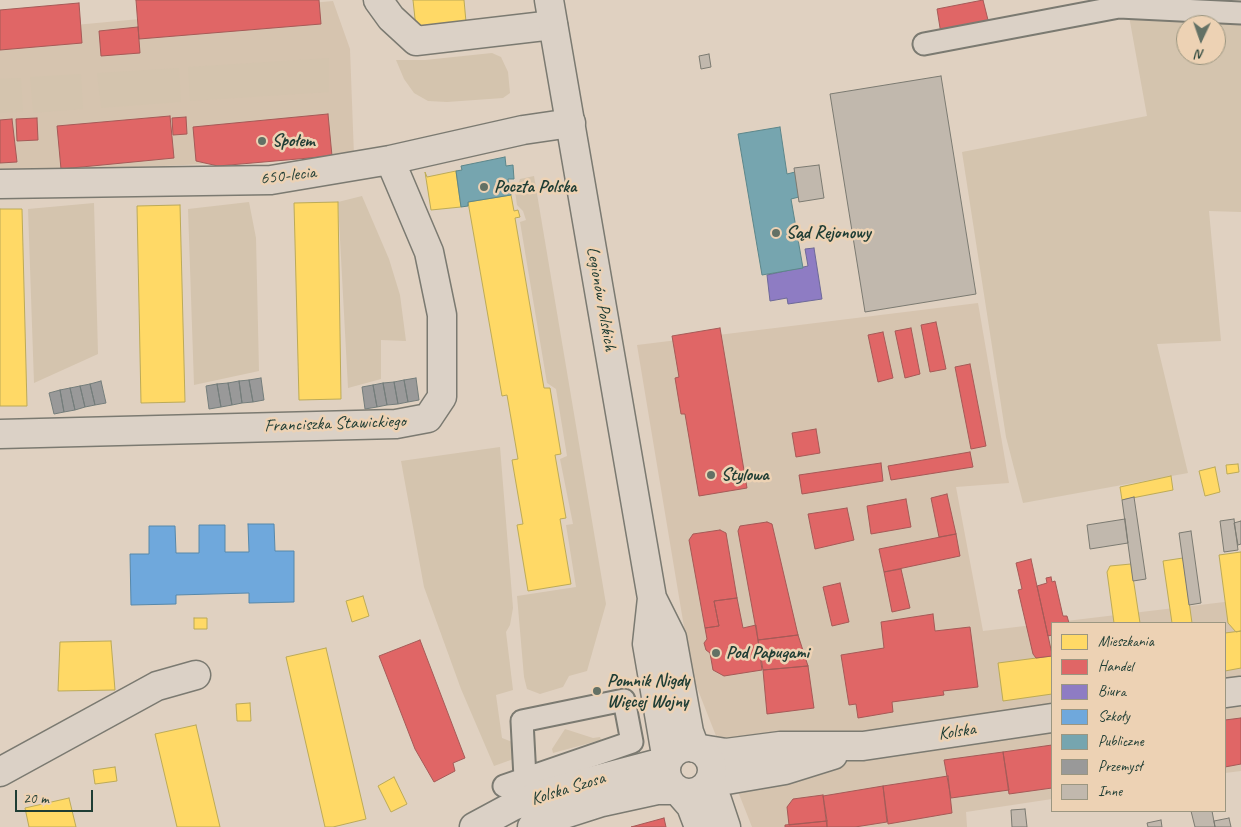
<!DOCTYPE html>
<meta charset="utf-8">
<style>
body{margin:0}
#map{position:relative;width:1241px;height:827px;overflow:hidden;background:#e0d1c1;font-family:Caveat,sans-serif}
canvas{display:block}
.legend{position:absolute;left:1051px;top:622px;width:175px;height:190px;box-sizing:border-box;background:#edd2b4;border:1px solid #9b9681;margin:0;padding:6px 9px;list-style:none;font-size:15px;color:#1f3d34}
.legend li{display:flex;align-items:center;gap:10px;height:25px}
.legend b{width:25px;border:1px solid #9b9681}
.north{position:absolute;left:1176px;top:15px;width:50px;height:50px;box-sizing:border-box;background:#edd2b4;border:1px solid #9b9681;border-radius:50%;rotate:183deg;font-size:14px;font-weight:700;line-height:20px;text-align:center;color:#1f3d34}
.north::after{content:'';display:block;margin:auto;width:18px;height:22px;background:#637165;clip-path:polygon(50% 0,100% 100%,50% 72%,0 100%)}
.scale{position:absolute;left:15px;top:790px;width:78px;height:22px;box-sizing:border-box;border:2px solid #1f3d34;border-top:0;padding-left:6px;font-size:15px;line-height:18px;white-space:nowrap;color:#1f3d34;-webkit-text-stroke:4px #edd2b4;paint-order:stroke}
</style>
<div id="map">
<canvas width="1241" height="827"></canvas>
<ul class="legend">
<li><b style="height:14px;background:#ffd966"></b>Mieszkania</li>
<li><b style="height:14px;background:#e06666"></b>Handel</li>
<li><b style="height:14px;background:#8e7cc3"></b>Biura</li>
<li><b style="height:14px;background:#6fa8dc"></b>Szkoły</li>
<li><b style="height:14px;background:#76a5af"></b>Publiczne</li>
<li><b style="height:14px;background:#999"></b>Przemysł</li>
<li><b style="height:14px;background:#c1b8ad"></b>Inne</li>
</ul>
<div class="north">N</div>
<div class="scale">20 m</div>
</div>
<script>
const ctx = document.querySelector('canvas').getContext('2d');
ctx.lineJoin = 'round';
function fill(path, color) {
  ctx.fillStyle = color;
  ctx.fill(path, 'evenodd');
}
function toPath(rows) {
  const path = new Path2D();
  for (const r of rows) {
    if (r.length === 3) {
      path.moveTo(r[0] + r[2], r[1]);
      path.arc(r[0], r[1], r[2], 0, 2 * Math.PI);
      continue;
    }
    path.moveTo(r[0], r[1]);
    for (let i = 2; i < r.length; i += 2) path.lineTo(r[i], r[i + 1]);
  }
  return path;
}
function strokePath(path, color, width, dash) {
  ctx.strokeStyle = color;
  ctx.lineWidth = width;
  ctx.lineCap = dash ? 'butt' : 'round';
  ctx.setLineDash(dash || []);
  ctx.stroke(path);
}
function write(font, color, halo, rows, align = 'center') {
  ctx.font = font + ' Caveat,sans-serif';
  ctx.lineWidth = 5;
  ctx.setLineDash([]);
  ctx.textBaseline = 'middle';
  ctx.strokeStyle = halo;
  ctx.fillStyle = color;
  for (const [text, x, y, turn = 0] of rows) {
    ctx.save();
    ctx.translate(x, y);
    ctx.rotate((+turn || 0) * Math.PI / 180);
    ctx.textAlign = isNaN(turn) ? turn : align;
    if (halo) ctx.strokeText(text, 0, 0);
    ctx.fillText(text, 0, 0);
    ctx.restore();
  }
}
fill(toPath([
 [333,1,350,49,354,156,164,166,0,171,0,32],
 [978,303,1009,483,956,487,983,631,1241,600,1241,771,1225,773,1225,623,1052,623,1052,799,966,812,967,827,752,827,692,675,637,345]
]), '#d6c4af');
fill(toPath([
 [1153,12,1241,25,1241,212,1209,211,1221,341,1157,344,1188,473,1023,503,1006,437,962,152,1147,116,1129,16],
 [1186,25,1216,25,1216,55,1186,55],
 [492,53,501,57,508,72,510,93,503,98,447,102,428,101,414,93,404,79,396,60,425,60],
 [329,58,329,92,190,101,188,67],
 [179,68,181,102,101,108,97,73],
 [81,74,83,109,33,113,30,77],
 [21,78,23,112,0,113,0,79],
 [534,176,606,604,587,671,569,676,563,687,540,694,527,689,524,677,517,596,576,587,566,525,573,524,560,459,567,456,556,389,547,383,520,222,526,220,523,211,517,205,515,191,520,179],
 [362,196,389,259,400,295,406,341,381,340,381,379,348,388,338,202],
 [249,202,256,238,259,371,194,385,188,209],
 [94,203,98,354,34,383,28,209],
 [500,447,513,608,510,625,506,632,513,690,496,695,502,738,520,745,519,757,494,766,461,689,424,587,401,461],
 [565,729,593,738,600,737,601,740,553,753,552,749]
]), '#d4c4ae');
const homes = toPath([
 [413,0,464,0,466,22,416,28,413,0],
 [456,171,461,207,431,210,425,172,427,177,456,171],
 [511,195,514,211,518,210,520,217,515,218,544,388,550,388,561,454,555,455,566,518,560,519,571,584,528,591,517,525,523,524,512,460,518,459,507,395,502,396,468,202,511,195],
 [338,202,341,399,299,400,294,203,338,202],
 [180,205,185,402,141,403,137,206,180,205],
 [0,209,22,209,27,406,0,406,0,209],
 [1238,464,1239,472,1227,474,1226,465,1238,464],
 [1215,467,1220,492,1205,496,1199,471,1215,467],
 [1171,476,1173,490,1122,500,1120,487,1171,476],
 [1241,552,1241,631,1236,632,1228,623,1219,555,1241,552],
 [1183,558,1192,623,1172,623,1163,561,1183,558],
 [1131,564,1140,623,1114,623,1107,572,1110,566,1131,564],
 [363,596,369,616,352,622,346,601,363,596],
 [194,618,207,618,207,629,194,629,194,618],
 [1241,631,1241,668,1225,671,1225,633,1241,631],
 [111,641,115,690,58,691,60,642,111,641],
 [326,648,366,819,333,827,325,827,286,657,326,648],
 [1052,656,1052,694,1003,701,998,663,1052,656],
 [250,703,251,721,237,721,236,704,250,703],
 [196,725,220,827,177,827,155,734,196,725],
 [115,767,117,781,95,784,93,770,115,767],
 [394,777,407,804,391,812,378,786,394,777],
 [69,798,76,827,29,827,25,808,69,798]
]);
fill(homes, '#ffd966');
strokePath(homes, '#bcaa57', 1);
const shops = toPath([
 [136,0,319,0,321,24,139,39,136,0],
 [983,0,989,24,941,34,937,9,983,0],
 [79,3,82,43,0,50,0,10,79,3],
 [138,27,140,53,101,56,99,31,138,27],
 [328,114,332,156,218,166,196,161,193,127,328,114],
 [170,116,174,158,61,169,57,126,170,116],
 [186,117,187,134,173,135,172,118,186,117],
 [37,118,38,140,17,141,16,119,37,118],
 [12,119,17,162,0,163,0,120,12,119],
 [936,322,946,369,930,372,921,325,936,322],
 [720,328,747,488,699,496,685,414,681,414,675,378,679,377,672,336,720,328],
 [911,328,920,374,905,378,895,331,911,328],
 [883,332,893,378,878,382,868,335,883,332],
 [970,364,986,446,971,449,955,367,970,364],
 [816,429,820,453,796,457,792,433,816,429],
 [970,452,973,467,891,480,888,466,970,452],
 [881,463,883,481,802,494,799,475,881,463],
 [947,494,956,534,939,537,931,498,947,494],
 [906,499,911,527,871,534,867,506,906,499],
 [847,508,854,540,815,549,808,514,847,508],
 [767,522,772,524,798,635,758,640,738,531,740,526,767,522],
 [720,530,726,533,737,598,714,601,719,626,705,628,689,540,693,534,720,530],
 [956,534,960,556,884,572,879,549,956,534],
 [1031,559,1052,654,1052,656,1036,658,1033,654,1018,590,1022,589,1016,563,1031,559],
 [901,569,910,608,892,612,884,572,901,569],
 [1051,577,1052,582,1055,581,1063,616,1067,616,1069,623,1052,623,1052,635,1048,636,1037,586,1047,583,1046,578,1051,577],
 [840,583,849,622,832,626,823,587,840,583],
 [737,598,743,628,756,625,762,670,724,676,713,670,710,653,706,650,704,643,707,639,705,628,719,626,714,601,737,598],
 [933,614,935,631,970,627,978,687,943,691,944,695,892,702,893,712,858,718,856,704,849,705,841,655,884,648,881,622,933,614],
 [798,635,808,666,763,670,758,640,798,635],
 [420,640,465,758,453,763,455,771,434,782,415,749,379,656,420,640],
 [808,666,814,708,767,714,763,670,808,666],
 [1241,718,1241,764,1225,767,1225,720,1241,718],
 [1052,745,1052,788,1009,794,1003,752,1052,745],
 [1003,752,1009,790,951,798,944,760,1003,752],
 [948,776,952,813,888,824,883,786,948,776],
 [883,786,887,822,855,827,827,827,823,796,883,786],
 [823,795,827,821,789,825,787,807,793,799,823,795],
 [664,818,666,827,631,827,664,818],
 [827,821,827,827,785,827,785,825,827,821]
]);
fill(shops, '#e06666');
strokePath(shops, '#a65a57', 1);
const offices = toPath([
 [814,248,822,299,788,304,787,298,770,301,767,275,808,266,805,249,814,248]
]);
fill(offices, '#8e7cc3');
strokePath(offices, '#6d6998', 1);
const schools = toPath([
 [248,524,274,524,275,551,294,551,294,602,249,603,249,593,176,595,176,604,131,605,130,554,149,554,149,526,175,526,176,553,199,553,199,525,225,525,225,552,249,552,248,524]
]);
fill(schools, '#6fa8dc');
strokePath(schools, '#5788aa', 1);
const public = toPath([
 [780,127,787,174,795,172,799,197,791,199,803,268,762,275,738,134,780,127],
 [505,157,506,166,513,165,514,179,508,179,511,195,468,202,468,206,461,207,456,171,462,170,461,166,505,157]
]);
fill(public, '#76a5af');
strokePath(public, '#5c868a', 1);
const industry = toPath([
 [261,378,264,400,253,402,249,380,261,378],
 [416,378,419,400,408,402,404,380,416,378],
 [249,380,253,402,242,403,239,381,249,380],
 [404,380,408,402,398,404,394,382,404,380],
 [101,381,106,403,95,405,90,384,101,381],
 [239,381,242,403,232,405,228,383,239,381],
 [394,382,398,404,387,405,383,383,394,382],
 [228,383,232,405,221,407,217,384,228,383],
 [383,383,387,405,377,407,373,385,383,383],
 [90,384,95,405,85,407,80,386,90,384],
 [217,384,221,407,209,409,206,386,217,384],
 [373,385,377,407,365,409,362,387,373,385],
 [80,386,85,407,75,410,70,388,80,386],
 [70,388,75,410,64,412,60,390,70,388],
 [60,390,64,412,54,414,49,393,60,390]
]);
fill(industry, '#999');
strokePath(industry, '#747d7b', 1);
const building = toPath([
 [709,54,711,67,701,69,699,56,709,54],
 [941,76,976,294,865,312,830,94,941,76],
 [819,165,824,198,799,202,794,168,819,165],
 [1134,497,1146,579,1133,581,1122,500,1134,497],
 [1125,519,1128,543,1090,549,1087,525,1125,519],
 [1234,519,1238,550,1224,552,1220,521,1234,519],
 [1241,521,1241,544,1238,545,1234,523,1241,521],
 [1191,531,1201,603,1189,605,1179,533,1191,531],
 [1025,809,1027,827,1012,827,1011,810,1025,809],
 [1191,811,1212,811,1215,827,1195,827,1191,811],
 [1229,818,1231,827,1215,827,1214,821,1229,818],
 [1161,820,1162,827,1148,827,1147,823,1161,820]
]);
fill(building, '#c1b8ad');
strokePath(building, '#7b7a71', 1);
const pedestrian = toPath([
 [924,44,1119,7,1241,13],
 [504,786,632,742,624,700,522,721,525,778]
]);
const minor = toPath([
 [378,0,391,18,416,41,553,25],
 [0,184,271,180,390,160,523,130,571,123],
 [0,434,396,424,428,418,442,397,442,315,429,252,390,160],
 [1225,693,1241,691],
 [695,748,726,753,780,746,863,746,1052,718],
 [0,772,157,686,196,675],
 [709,783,785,770,833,755]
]);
const tertiary = toPath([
 [652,598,672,638,689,732,695,748],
 [689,770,23],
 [709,783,717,800,726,827],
 [474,827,513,806,546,793,667,761,647,644,652,598,549,0],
 [532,827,555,817,602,802,657,790,677,790,691,806,699,827]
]);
strokePath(pedestrian, '#7b7a71', 25);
strokePath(minor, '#7b7a71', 31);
strokePath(tertiary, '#7b7a71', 31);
strokePath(pedestrian, '#dbd1c6', 21);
strokePath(minor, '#dbd1c6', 28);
strokePath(tertiary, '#dbd1c6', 28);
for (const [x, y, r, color] of [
 [262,141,5,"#637165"],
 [484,187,5,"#637165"],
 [776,233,5,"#637165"],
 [711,475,5,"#637165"],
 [716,653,5,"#637165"],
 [597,691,5,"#637165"]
]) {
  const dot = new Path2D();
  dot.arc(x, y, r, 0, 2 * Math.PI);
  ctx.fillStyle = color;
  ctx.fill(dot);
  strokePath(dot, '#edd2b4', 2);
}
write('bold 18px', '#1f3d34', '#edd2b4', [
 ["Społem",272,141],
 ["Poczta Polska",494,187],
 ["Sąd Rejonowy",786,233],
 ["Stylowa",721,475],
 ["Pod Papugami",726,653],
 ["Pomnik Nigdy",607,681],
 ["Więcej Wojny",607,702]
], 'left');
write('18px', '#1f3d34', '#edd2b4', [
 ["650-lecia",288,176,-7],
 ["Legionów Polskich",601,299,80],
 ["Franciszka Stawickiego",335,424,-2],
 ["Kolska",957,732,-8],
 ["Kolska Szosa",568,789,-17]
]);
</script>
